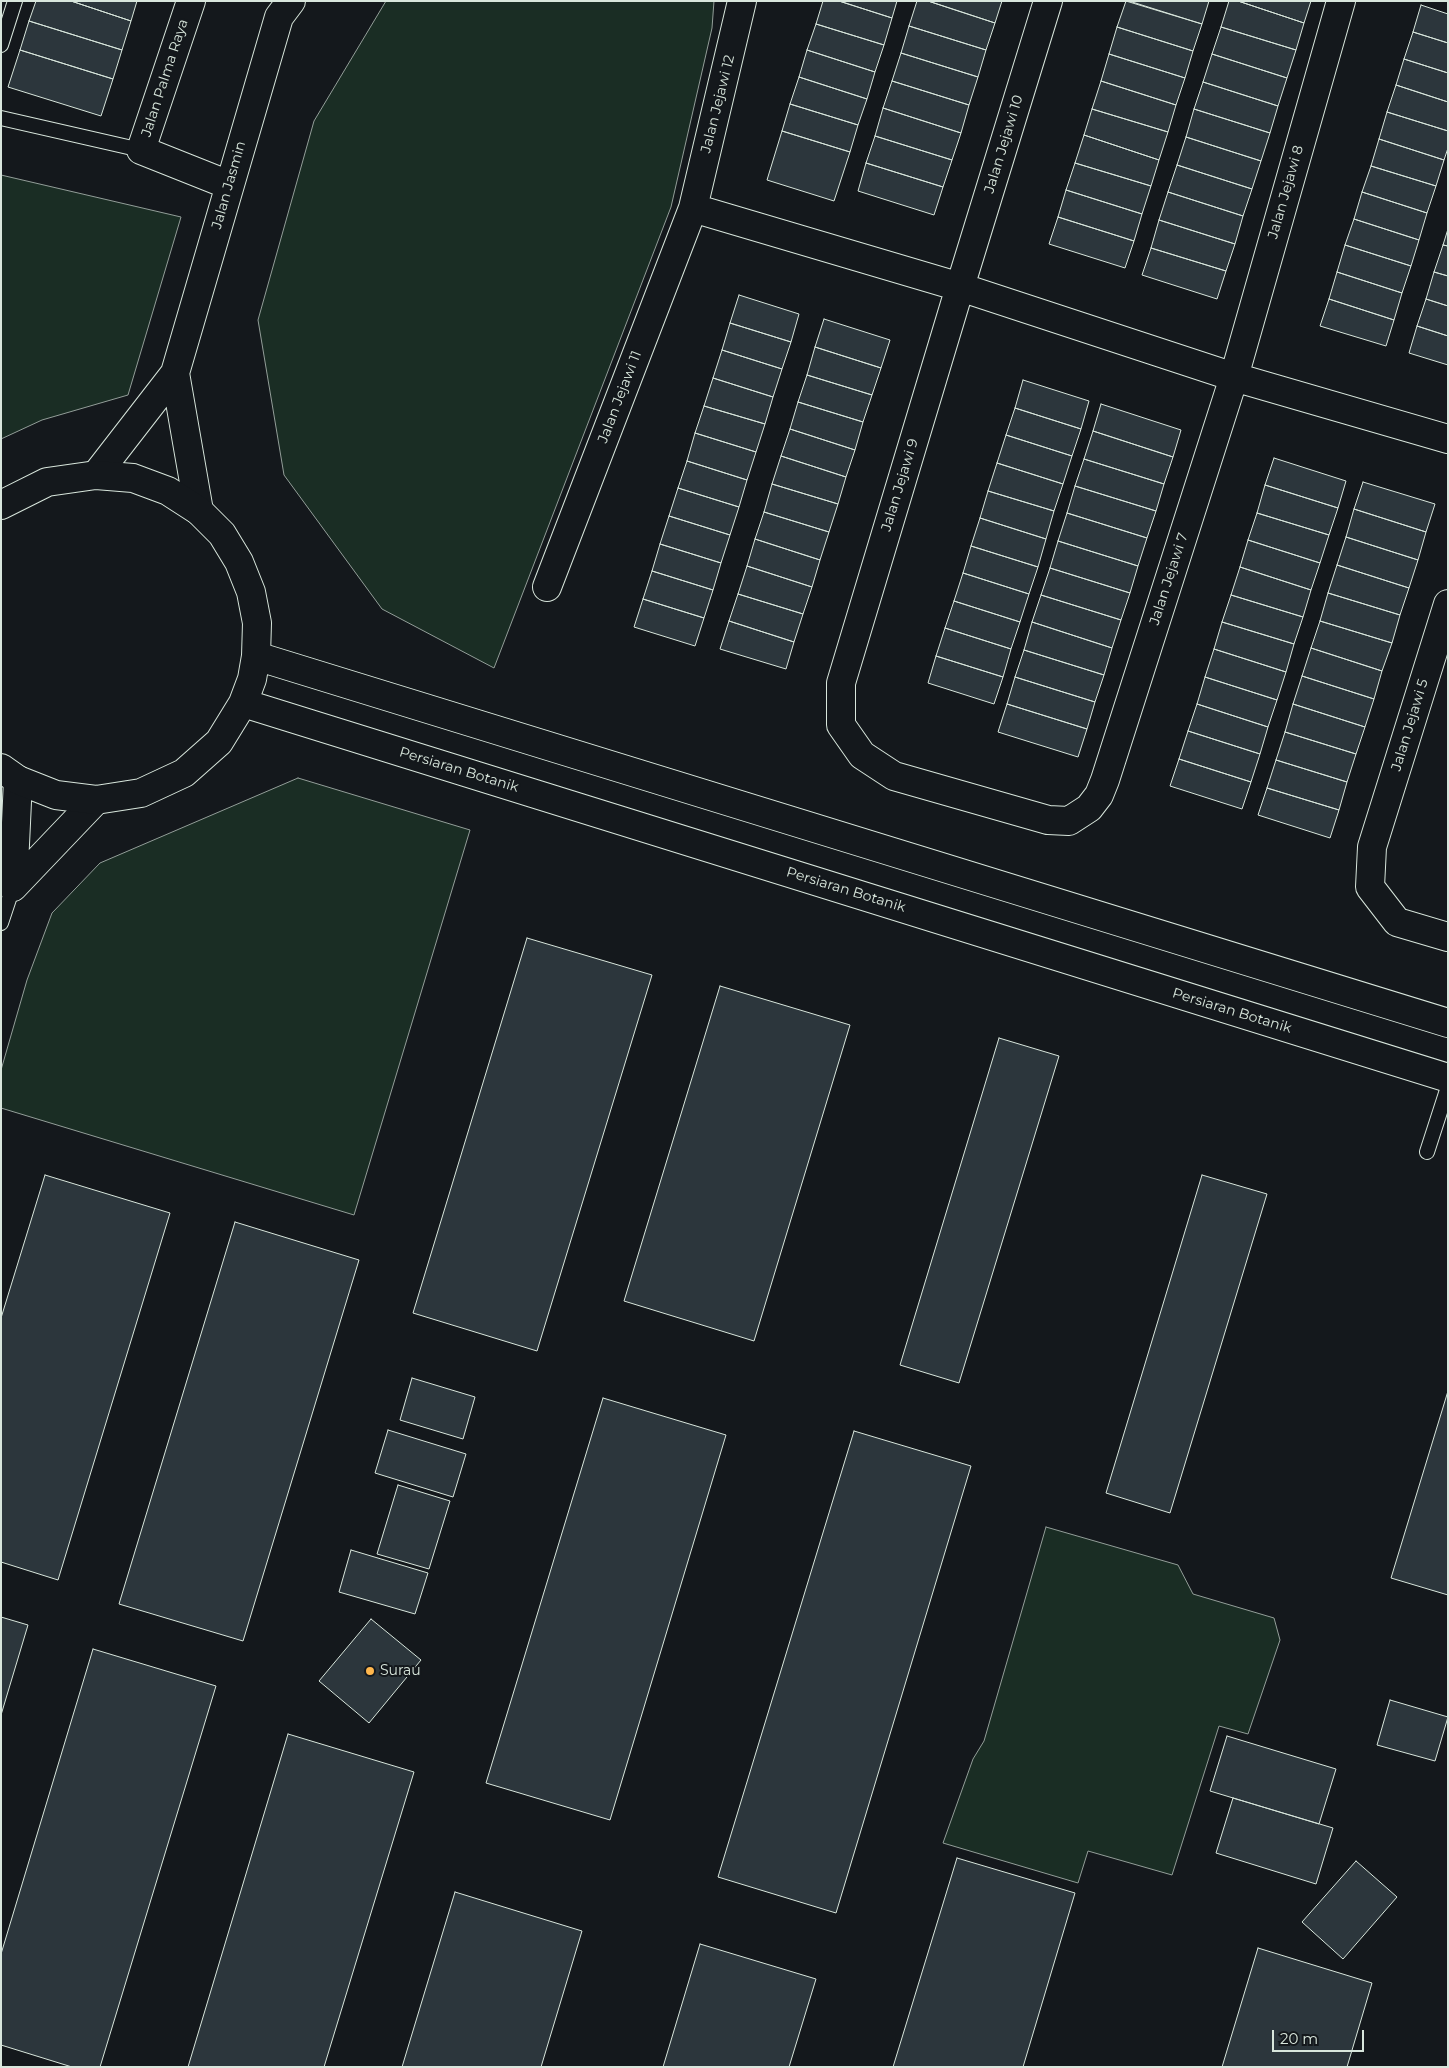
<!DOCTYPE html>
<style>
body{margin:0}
#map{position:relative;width:1449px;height:2068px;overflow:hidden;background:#14181c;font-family:Montserrat,sans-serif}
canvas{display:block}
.frame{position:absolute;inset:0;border:2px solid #d8e6dc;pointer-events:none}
.scale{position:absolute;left:1272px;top:2030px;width:92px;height:22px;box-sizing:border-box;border:2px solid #d8e6dc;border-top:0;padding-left:6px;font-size:15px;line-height:18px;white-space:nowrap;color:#d8e6dc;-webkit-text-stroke:4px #14181c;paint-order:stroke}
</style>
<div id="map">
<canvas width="1449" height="2068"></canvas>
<div class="frame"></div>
<div class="scale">20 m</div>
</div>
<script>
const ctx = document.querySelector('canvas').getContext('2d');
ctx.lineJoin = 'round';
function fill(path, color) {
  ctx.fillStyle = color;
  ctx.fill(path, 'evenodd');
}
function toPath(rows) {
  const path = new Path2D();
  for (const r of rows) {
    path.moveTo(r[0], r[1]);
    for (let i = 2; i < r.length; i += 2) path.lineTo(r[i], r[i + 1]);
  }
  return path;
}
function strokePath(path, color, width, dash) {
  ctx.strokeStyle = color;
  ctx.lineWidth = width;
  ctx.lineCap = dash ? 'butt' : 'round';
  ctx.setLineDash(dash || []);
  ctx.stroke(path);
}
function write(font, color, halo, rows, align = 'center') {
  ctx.font = font + ' Montserrat,sans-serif';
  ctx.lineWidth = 4;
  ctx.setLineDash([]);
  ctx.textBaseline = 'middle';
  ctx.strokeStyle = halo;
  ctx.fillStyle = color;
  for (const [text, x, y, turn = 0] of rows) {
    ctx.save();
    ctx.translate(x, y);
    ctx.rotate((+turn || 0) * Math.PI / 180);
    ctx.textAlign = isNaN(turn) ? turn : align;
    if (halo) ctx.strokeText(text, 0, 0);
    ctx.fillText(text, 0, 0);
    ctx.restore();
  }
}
const green = toPath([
 [386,1,714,1,712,28,671,207,494,668,382,609,284,475,258,320,314,121,386,1],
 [1,175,181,217,128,395,42,420,1,439,1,175],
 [298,778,470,830,354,1215,1,1108,1,1070,27,980,52,913,100,863,298,778],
 [1046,1527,1178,1565,1193,1594,1274,1618,1280,1640,1248,1734,1219,1726,1172,1875,1088,1851,1078,1883,943,1843,973,1759,984,1741,1046,1527]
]);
fill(green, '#1a2d24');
strokePath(green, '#939e99', 1);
const building = toPath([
 [36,1,71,1,131,21,122,50,29,21,36,1],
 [71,1,137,1,131,21,71,1],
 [823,1,839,1,892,18,884,45,816,24,823,1],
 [839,1,897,1,892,18,839,1],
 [917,1,928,1,995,23,986,50,909,26,917,1],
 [928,1,1002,1,995,23,928,1],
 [1126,1,1202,24,1193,51,1117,27,1126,1],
 [1129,1,1209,1,1202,24,1129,1],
 [1229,1,1238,1,1304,23,1296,50,1221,27,1229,1],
 [1238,1,1311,1,1304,23,1238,1],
 [1421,5,1448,14,1448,43,1413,32,1421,5],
 [29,21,122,50,113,79,20,50,29,21],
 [816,24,884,45,875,72,807,50,816,24],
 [909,26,986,50,978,77,901,53,909,26],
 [1117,27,1193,51,1185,78,1109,54,1117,27],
 [1221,27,1296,50,1287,78,1212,54,1221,27],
 [1413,32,1448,43,1448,73,1404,59,1413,32],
 [20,50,113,79,101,116,8,87,20,50],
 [807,50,875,72,867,99,799,77,807,50],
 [901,53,978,77,969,105,892,81,901,53],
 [1109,54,1185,78,1176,105,1101,81,1109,54],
 [1212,54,1287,78,1278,106,1203,82,1212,54],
 [1404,59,1448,73,1448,102,1396,85,1404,59],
 [799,77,867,99,858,125,790,104,799,77],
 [892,81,969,105,961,133,883,108,892,81],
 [1101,81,1176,105,1168,132,1092,109,1101,81],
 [1203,82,1278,106,1270,133,1194,109,1203,82],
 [1396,85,1448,102,1448,131,1387,112,1396,85],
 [790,104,858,125,850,152,782,131,790,104],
 [883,108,961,133,952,160,875,136,883,108],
 [1092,109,1168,132,1159,160,1084,135,1092,109],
 [1194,109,1270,133,1261,161,1186,137,1194,109],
 [1387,112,1448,131,1448,148,1444,160,1379,139,1387,112],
 [782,131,850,152,834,201,767,180,782,131],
 [1084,135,1159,160,1151,186,1075,163,1084,135],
 [875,136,952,160,943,187,866,163,875,136],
 [1186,137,1261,161,1252,189,1177,165,1186,137],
 [1379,139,1444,160,1436,186,1371,166,1379,139],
 [866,163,943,187,934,215,858,191,866,163],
 [1075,163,1151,186,1142,214,1066,190,1075,163],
 [1177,165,1252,189,1243,216,1168,192,1177,165],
 [1371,166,1436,186,1427,213,1362,192,1371,166],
 [1066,190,1142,214,1134,241,1058,217,1066,190],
 [1168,192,1243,216,1235,244,1159,220,1168,192],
 [1362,192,1427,213,1419,240,1354,219,1362,192],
 [1058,217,1134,241,1125,268,1049,244,1058,217],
 [1354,219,1419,240,1411,266,1345,245,1354,219],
 [1159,220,1235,244,1226,271,1151,248,1159,220],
 [1448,229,1448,246,1443,245,1448,229],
 [1345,245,1411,266,1402,293,1337,272,1345,245],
 [1443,245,1448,246,1448,276,1434,272,1443,245],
 [1151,248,1226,271,1217,299,1142,275,1151,248],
 [1337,272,1402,293,1394,320,1329,299,1337,272],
 [1434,272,1448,276,1448,306,1426,299,1434,272],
 [739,295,799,314,791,342,730,323,739,295],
 [1329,299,1394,320,1386,346,1320,326,1329,299],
 [1426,299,1448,306,1448,336,1417,326,1426,299],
 [824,319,890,340,881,368,815,347,824,319],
 [730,323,791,342,782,369,722,350,730,323],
 [1417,326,1448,336,1448,365,1409,353,1417,326],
 [815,347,881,368,872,395,807,375,815,347],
 [722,350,782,369,773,397,713,378,722,350],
 [807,375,872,395,863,422,798,402,807,375],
 [713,378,773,397,765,424,704,406,713,378],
 [1023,380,1089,401,1081,429,1015,408,1023,380],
 [798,402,863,422,855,450,790,429,798,402],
 [1101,404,1181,430,1173,457,1093,431,1101,404],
 [704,406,765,424,756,452,695,433,704,406],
 [1015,408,1081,429,1072,456,1006,435,1015,408],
 [790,429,855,450,846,477,781,456,790,429],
 [1093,431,1173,457,1164,484,1084,459,1093,431],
 [695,433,756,452,747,480,687,461,695,433],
 [1006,435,1072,456,1063,484,997,463,1006,435],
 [781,456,846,477,838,504,772,484,781,456],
 [1274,458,1346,481,1338,508,1265,485,1274,458],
 [1084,459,1164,484,1156,511,1075,486,1084,459],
 [687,461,747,480,739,507,678,488,687,461],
 [997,463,1063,484,1054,511,988,491,997,463],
 [1363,482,1435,504,1426,532,1354,509,1363,482],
 [772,484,838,504,829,532,764,512,772,484],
 [1265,485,1338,508,1329,535,1257,513,1265,485],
 [1075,486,1156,511,1147,538,1067,513,1075,486],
 [678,488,739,507,730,535,669,516,678,488],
 [988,491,1054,511,1046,539,980,518,988,491],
 [1354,509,1426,532,1418,560,1346,537,1354,509],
 [764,512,829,532,820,560,755,539,764,512],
 [1067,513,1147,538,1138,566,1058,541,1067,513],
 [1257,513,1329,535,1320,563,1248,540,1257,513],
 [669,516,730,535,721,563,660,544,669,516],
 [980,518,1046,539,1038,567,971,546,980,518],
 [1346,537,1418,560,1409,588,1337,565,1346,537],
 [755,539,820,560,812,587,747,566,755,539],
 [1248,540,1320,563,1311,590,1240,567,1248,540],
 [1058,541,1138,566,1130,593,1050,568,1058,541],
 [660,544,721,563,713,590,652,571,660,544],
 [971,546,1038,567,1029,594,963,573,971,546],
 [1337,565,1409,588,1400,615,1328,593,1337,565],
 [747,566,812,587,803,614,738,594,747,566],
 [1240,567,1311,590,1303,617,1231,595,1240,567],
 [1050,568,1130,593,1121,620,1041,595,1050,568],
 [652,571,713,590,704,618,643,599,652,571],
 [963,573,1029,594,1020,622,954,601,963,573],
 [1328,593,1400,615,1392,643,1320,621,1328,593],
 [738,594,803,614,794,642,729,621,738,594],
 [1041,595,1121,620,1112,648,1032,622,1041,595],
 [1231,595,1303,617,1294,644,1222,622,1231,595],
 [643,599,704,618,695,646,634,627,643,599],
 [954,601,1020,622,1011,649,945,628,954,601],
 [729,621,794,642,786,669,720,649,729,621],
 [1320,621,1392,643,1382,671,1311,648,1320,621],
 [1032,622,1112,648,1104,675,1024,650,1032,622],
 [1222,622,1294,644,1286,672,1214,649,1222,622],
 [945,628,1011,649,1003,677,936,656,945,628],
 [1311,648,1382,671,1374,699,1302,676,1311,648],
 [1214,649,1286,672,1277,700,1205,677,1214,649],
 [1024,650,1104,675,1095,702,1015,677,1024,650],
 [936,656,1003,677,994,704,928,683,936,656],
 [1302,676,1374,699,1365,727,1293,704,1302,676],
 [1015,677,1095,702,1087,729,1007,704,1015,677],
 [1205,677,1277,700,1268,727,1197,704,1205,677],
 [1007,704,1087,729,1078,757,998,732,1007,704],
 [1197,704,1268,727,1260,754,1188,731,1197,704],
 [1293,704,1365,727,1356,754,1285,732,1293,704],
 [1188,731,1260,754,1251,782,1179,759,1188,731],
 [1285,732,1356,754,1347,782,1276,760,1285,732],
 [1179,759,1251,782,1242,809,1170,786,1179,759],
 [1276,760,1347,782,1339,810,1267,788,1276,760],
 [1267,788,1339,810,1330,838,1258,815,1267,788],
 [527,938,652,975,537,1351,413,1313,527,938],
 [720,986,850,1025,754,1341,624,1301,720,986],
 [999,1038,1059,1056,959,1383,900,1365,999,1038],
 [45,1175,170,1213,58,1580,1,1562,1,1318,45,1175],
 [1202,1175,1267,1194,1170,1513,1106,1493,1202,1175],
 [235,1222,359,1260,243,1641,119,1604,235,1222],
 [412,1378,475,1397,463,1439,400,1420,412,1378],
 [1448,1391,1448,1595,1391,1578,1448,1391],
 [603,1398,726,1435,610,1820,486,1783,603,1398],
 [388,1430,466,1454,453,1497,375,1473,388,1430],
 [854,1431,971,1466,836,1913,718,1877,854,1431],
 [398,1485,450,1501,429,1569,377,1554,398,1485],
 [351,1550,428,1573,415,1614,339,1592,351,1550],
 [1,1617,28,1625,1,1715,1,1617],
 [371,1619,421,1660,369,1723,319,1681,371,1619],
 [93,1649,216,1686,100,2067,72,2067,1,2045,1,1954,93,1649],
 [1390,1700,1448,1717,1435,1761,1377,1745,1390,1700],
 [288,1734,414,1772,324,2067,188,2067,288,1734],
 [1227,1736,1336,1769,1319,1824,1210,1791,1227,1736],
 [1233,1798,1333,1828,1316,1884,1216,1853,1233,1798],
 [957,1858,1075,1893,1023,2067,893,2067,957,1858],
 [1356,1861,1397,1897,1343,1959,1302,1922,1356,1861],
 [455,1892,582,1931,541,2067,402,2067,455,1892],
 [700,1944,816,1979,789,2067,663,2067,700,1944],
 [1258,1948,1372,1983,1347,2067,1222,2067,1258,1948]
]);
fill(building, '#2c363c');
strokePath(building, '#d8e6dc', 1);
const lane = toPath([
 [1,45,15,1],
 [1,118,141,150],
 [1,923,13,887],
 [1427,1152,1448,1087]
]);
const street = toPath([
 [191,1,141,150,229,185],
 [1048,1,960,287,841,683,841,725,862,755,894,776,1048,820,1069,821,1089,808,1099,795,1105,780,1234,377,1341,1],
 [693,208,960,287,1234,377,1448,439],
 [175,373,199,511],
 [96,475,175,373,279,17,291,1],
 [547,587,693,208,742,1],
 [1448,604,1372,847,1370,887,1397,922,1448,937],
 [13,887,96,800],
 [13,887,18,780]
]);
const secondary = toPath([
 [1,505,47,482,96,475,133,478,168,491,199,511,222,534,239,562,251,592,257,623,256,656,252,679,243,703,219,742,184,773,141,793,96,800,56,795,18,780,1,768],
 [256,656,1448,1023],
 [243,703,1448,1078]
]);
strokePath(lane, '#d8e6dc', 16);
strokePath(street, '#d8e6dc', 30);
strokePath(secondary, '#d8e6dc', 30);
strokePath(lane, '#14181c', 14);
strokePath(street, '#14181c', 28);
strokePath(secondary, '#14181c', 28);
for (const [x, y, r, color] of [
 [370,1671,5,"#ffb74d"]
]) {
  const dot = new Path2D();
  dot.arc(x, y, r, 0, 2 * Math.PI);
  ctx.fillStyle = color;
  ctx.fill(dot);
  strokePath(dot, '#14181c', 2);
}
write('14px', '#d8e6dc', '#14181c', [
 ["Jalan Palma Raya",165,78,-72],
 ["Jalan Jejawi 12",718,104,-76],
 ["Jalan Jejawi 10",1004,144,-73],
 ["Jalan Jasmin",229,185,-74],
 ["Jalan Jejawi 8",1286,192,-74],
 ["Jalan Jejawi 11",620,397,-69],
 ["Jalan Jejawi 9",900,485,-73],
 ["Jalan Jejawi 7",1169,579,-72],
 ["Jalan Jejawi 5",1410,725,-73],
 ["Persiaran Botanik",459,770,17],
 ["Persiaran Botanik",846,890,17],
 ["Persiaran Botanik",1232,1011,17]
]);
write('14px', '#d8e6dc', '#14181c', [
 ["Surau",380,1671]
], 'left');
</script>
